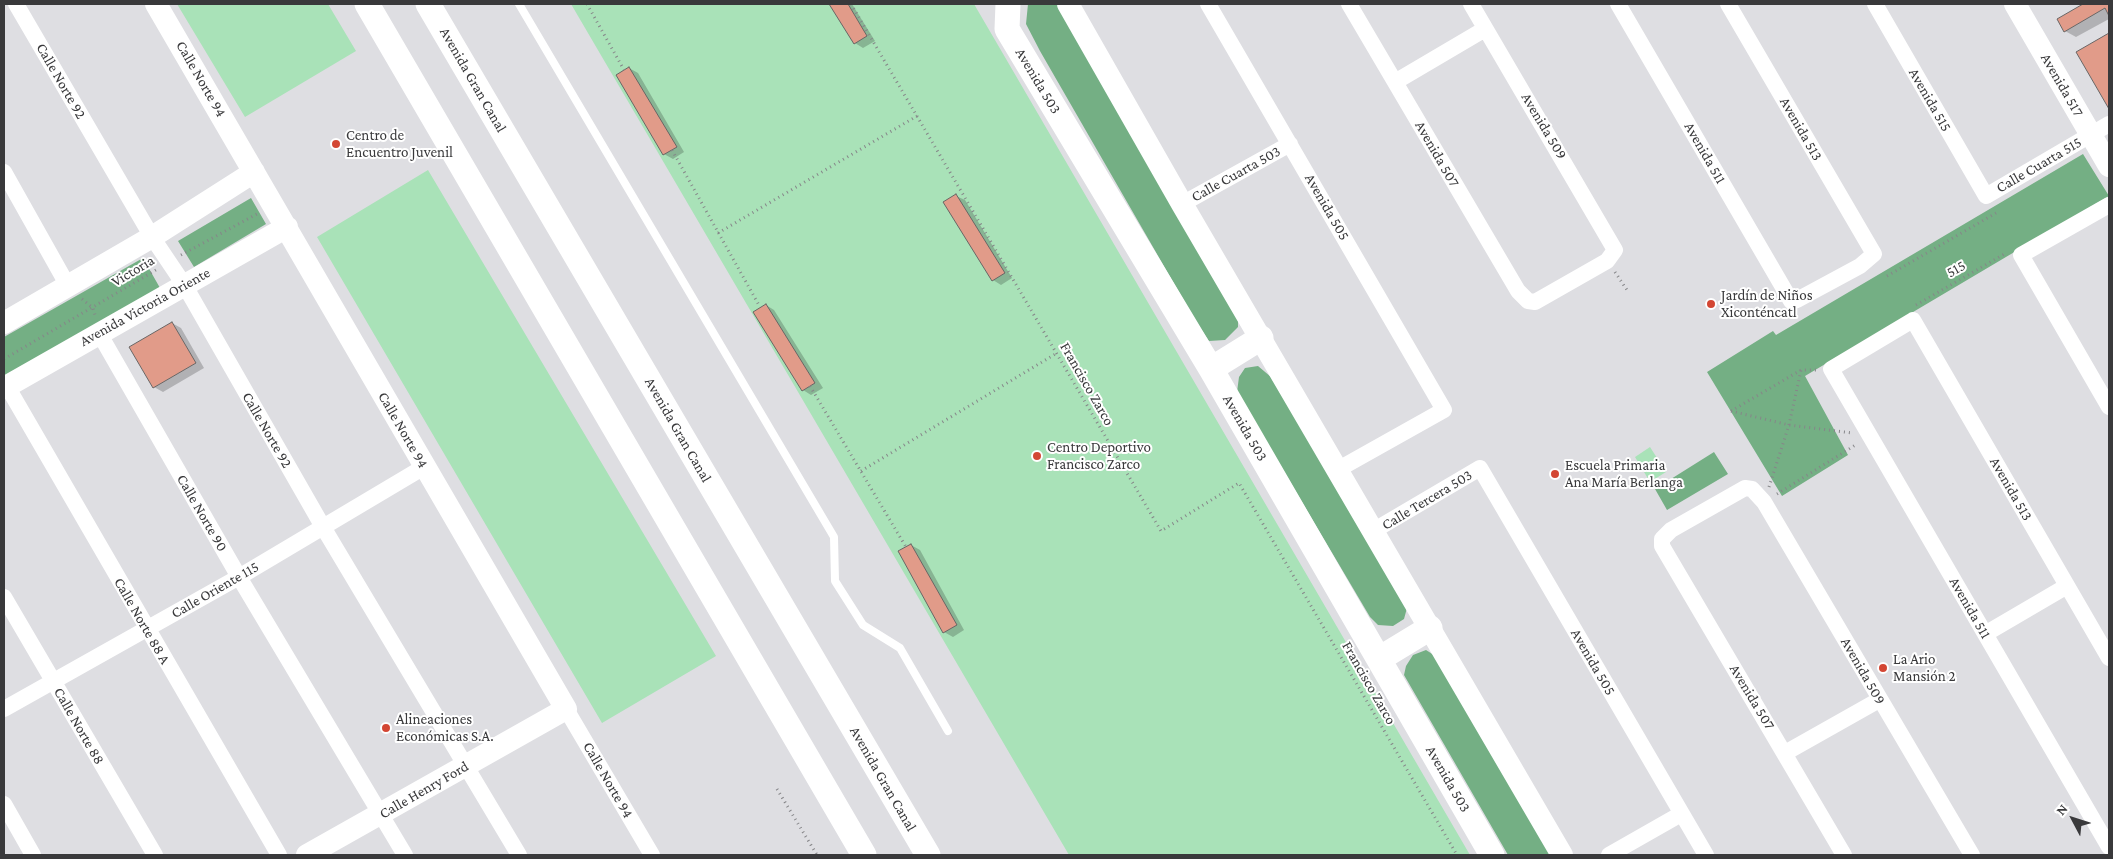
<!DOCTYPE html>
<meta charset="utf-8">
<style>
body{margin:0}
#map{position:relative;width:2113px;height:859px;overflow:hidden;background:#dedee2;font-family:"Crimson Pro",serif}
canvas{display:block}
.frame{position:absolute;inset:0;border:5px solid #39393b;pointer-events:none}
.north{position:absolute;left:2048px;top:794px;width:50px;height:50px;-webkit-text-stroke:4px #fff;paint-order:stroke;rotate:310deg;font-size:14px;font-weight:700;line-height:20px;text-align:center;color:#39393b}
.north::after{content:'';display:block;margin:auto;width:18px;height:22px;background:#39393b;clip-path:polygon(50% 0,100% 100%,50% 72%,0 100%)}
</style>
<div id="map">
<canvas width="2113" height="859"></canvas>
<div class="frame"></div>
<div class="north">N</div>
</div>
<script>
const ctx = document.querySelector('canvas').getContext('2d');
ctx.lineJoin = 'round';
function fill(path, color) {
  ctx.fillStyle = color;
  ctx.fill(path, 'evenodd');
}
function toPath(rows) {
  const path = new Path2D();
  for (const r of rows) {
    path.moveTo(r[0], r[1]);
    for (let i = 2; i < r.length; i += 2) path.lineTo(r[i], r[i + 1]);
  }
  return path;
}
function strokePath(path, color, width, dash) {
  ctx.strokeStyle = color;
  ctx.lineWidth = width;
  ctx.lineCap = dash ? 'butt' : 'round';
  ctx.setLineDash(dash || []);
  ctx.stroke(path);
}
function write(font, color, halo, rows, align = 'center') {
  ctx.font = font + ' "Crimson Pro",serif';
  ctx.lineWidth = 4;
  ctx.setLineDash([]);
  ctx.textBaseline = 'middle';
  ctx.strokeStyle = halo;
  ctx.fillStyle = color;
  for (const [text, x, y, turn = 0] of rows) {
    ctx.save();
    ctx.translate(x, y);
    ctx.rotate((+turn || 0) * Math.PI / 180);
    ctx.textAlign = isNaN(turn) ? turn : align;
    if (halo) ctx.strokeText(text, 0, 0);
    ctx.fillText(text, 0, 0);
    ctx.restore();
  }
}
fill(toPath([
 [177,4,328,4,356,51,245,117],
 [571,4,974,4,1470,855,1069,855],
 [428,170,716,656,602,723,317,237],
 [1650,447,1666,472,1650,482,1635,457]
]), '#a9e2b8');
fill(toPath([
 [1028,4,1058,4,1238,317,1238,327,1225,340,1209,341,1195,320,1040,51,1026,24],
 [2083,154,2109,196,1805,376,1848,455,1782,496,1707,372,1773,331,1776,335],
 [251,198,266,224,194,267,178,241],
 [143,258,160,288,4,376,4,337],
 [1258,366,1271,377,1407,608,1404,619,1393,626,1378,625,1370,617,1237,392,1239,377,1245,368],
 [1714,452,1728,474,1667,510,1655,489],
 [1426,650,1437,657,1551,855,1508,855,1404,675,1406,666,1413,655]
]), '#74af84');
fill(toPath([
 [831,4,852,4,875,41,863,48,855,43],
 [2085,4,2109,4,2109,19,2076,37,2065,31,2059,19],
 [2109,35,2109,107,2078,53],
 [629,68,638,73,684,152,673,159,664,154],
 [956,196,965,200,1012,278,1001,285,993,280],
 [766,305,774,310,823,388,811,395,803,390],
 [172,323,181,328,204,368,163,392,154,387],
 [911,545,920,550,964,630,953,637,944,632]
]), '#0003');
const building = toPath([
 [829,4,848,4,867,36,854,44,829,4],
 [2083,4,2109,4,2109,16,2105,8,2064,32,2057,19,2083,4],
 [2109,33,2109,109,2076,52,2109,33],
 [629,67,677,147,663,155,616,75,629,67],
 [956,194,1005,273,992,281,943,202,956,194],
 [766,304,815,383,802,391,753,312,766,304],
 [172,322,196,363,153,388,129,347,172,322],
 [911,544,957,625,943,633,898,551,911,544]
]);
fill(building, '#e19b89');
strokePath(building, '#696665', 1);
strokePath(toPath([
 [587,4,624,70],
 [851,4,1161,531,1239,483,1457,855],
 [672,150,760,307],
 [718,233,917,116],
 [181,255,257,214],
 [1615,272,1627,290],
 [1887,276,1996,213],
 [82,299,93,308,95,315],
 [1916,305,2006,253],
 [4,359,156,270],
 [810,386,906,547],
 [1731,411,1789,425,1852,433],
 [1731,411,1801,370,1817,370],
 [861,471,1057,353],
 [1769,487,1789,425,1801,370],
 [1777,494,1857,444],
 [777,789,817,855]
]), '#868689', 3, [1, 4]);
strokePath(toPath([
 [519,4,834,537,835,581,863,625,900,648,948,731]
]), '#fff', 8);
strokePath(toPath([
 [16,4,152,237,185,286,323,527,519,855],
 [1208,4,1444,410,1337,470],
 [1349,4,1518,291,1528,301,1535,302,1607,261,1615,250,1471,4],
 [1618,4,1791,301,1797,300,1860,266,1874,254,1728,4],
 [1875,4,1986,196,2109,124],
 [1395,82,1485,29],
 [4,172,68,286],
 [1182,204,1290,144],
 [2109,205,2021,255,2109,407],
 [99,333,239,577,405,855],
 [7,386,279,855],
 [1373,531,1480,468,1706,855],
 [4,597,155,855],
 [1985,634,2067,586],
 [2109,658,1913,320,1831,369,2109,847],
 [4,709,239,577,424,467],
 [566,709,652,855],
 [1785,753,1879,700],
 [4,804,33,855],
 [1609,855,1681,814],
 [1844,855,1662,546,1662,539,1671,530,1745,488,1752,489,1764,502,1972,855]
]), '#fff', 16);
strokePath(toPath([
 [156,4,566,709,307,855],
 [1068,4,1182,204,1562,855],
 [2015,4,2109,166],
 [4,323,152,237,254,172],
 [4,388,287,227]
]), '#fff', 22);
strokePath(toPath([
 [367,4,864,855],
 [428,4,928,855],
 [1008,4,1007,29,1211,369,1492,855],
 [1211,369,1261,338],
 [1379,659,1430,628]
]), '#fff', 25);
for (const [x, y, r, color] of [
 [336,144,5,"#d34633"],
 [1711,304,5,"#d34633"],
 [1037,456,5,"#d34633"],
 [1555,474,5,"#d34633"],
 [1883,668,5,"#d34633"],
 [386,728,5,"#d34633"]
]) {
  const dot = new Path2D();
  dot.arc(x, y, r, 0, 2 * Math.PI);
  ctx.fillStyle = color;
  ctx.fill(dot);
  strokePath(dot, '#fff', 2);
}
write('15px', '#39393b', '#fff', [
 ["Calle Norte 94",201,79,60],
 ["Avenida Gran Canal",473,80,60],
 ["Calle Norte 92",61,81,60],
 ["Avenida 503",1038,81,59],
 ["Avenida 517",2062,85,60],
 ["Avenida 515",1930,100,60],
 ["Avenida 509",1544,126,59],
 ["Avenida 513",1801,129,60],
 ["Avenida 511",1705,153,60],
 ["Avenida 507",1437,154,60],
 ["Calle Cuarta 515",2039,165,-30],
 ["Calle Cuarta 503",1236,174,-29],
 ["Avenida 505",1327,207,60],
 ["515",1956,269,-30],
 ["Victoria",133,271,-31],
 ["Avenida Victoria Oriente",145,307,-29],
 ["Francisco Zarco",1087,384,60],
 ["Avenida 503",1245,428,60],
 ["Calle Norte 92",267,430,60],
 ["Calle Norte 94",403,430,60],
 ["Avenida Gran Canal",678,430,60],
 ["Avenida 513",2011,489,60],
 ["Calle Tercera 503",1427,500,-31],
 ["Calle Norte 90",202,513,60],
 ["Calle Oriente 115",215,590,-30],
 ["Avenida 511",1970,608,60],
 ["Calle Norte 88 A",142,621,60],
 ["Avenida 505",1593,662,60],
 ["Avenida 509",1863,671,60],
 ["Francisco Zarco",1369,683,60],
 ["Avenida 507",1752,697,59],
 ["Calle Norte 88",79,726,60],
 ["Avenida Gran Canal",883,779,60],
 ["Avenida 503",1448,779,60],
 ["Calle Norte 94",608,780,60],
 ["Calle Henry Ford",424,790,-30]
]);
write('15px', '#39393b', '#fff', [
 ["Centro de",346,135],
 ["Encuentro Juvenil",346,152],
 ["Jardín de Niños",1721,295],
 ["Xiconténcatl",1721,312],
 ["Centro Deportivo",1047,447],
 ["Francisco Zarco",1047,464],
 ["Escuela Primaria",1565,465],
 ["Ana María Berlanga",1565,482],
 ["La Ario",1893,659],
 ["Mansión 2",1893,676],
 ["Alineaciones",396,719],
 ["Económicas S.A.",396,736]
], 'left');
</script>
